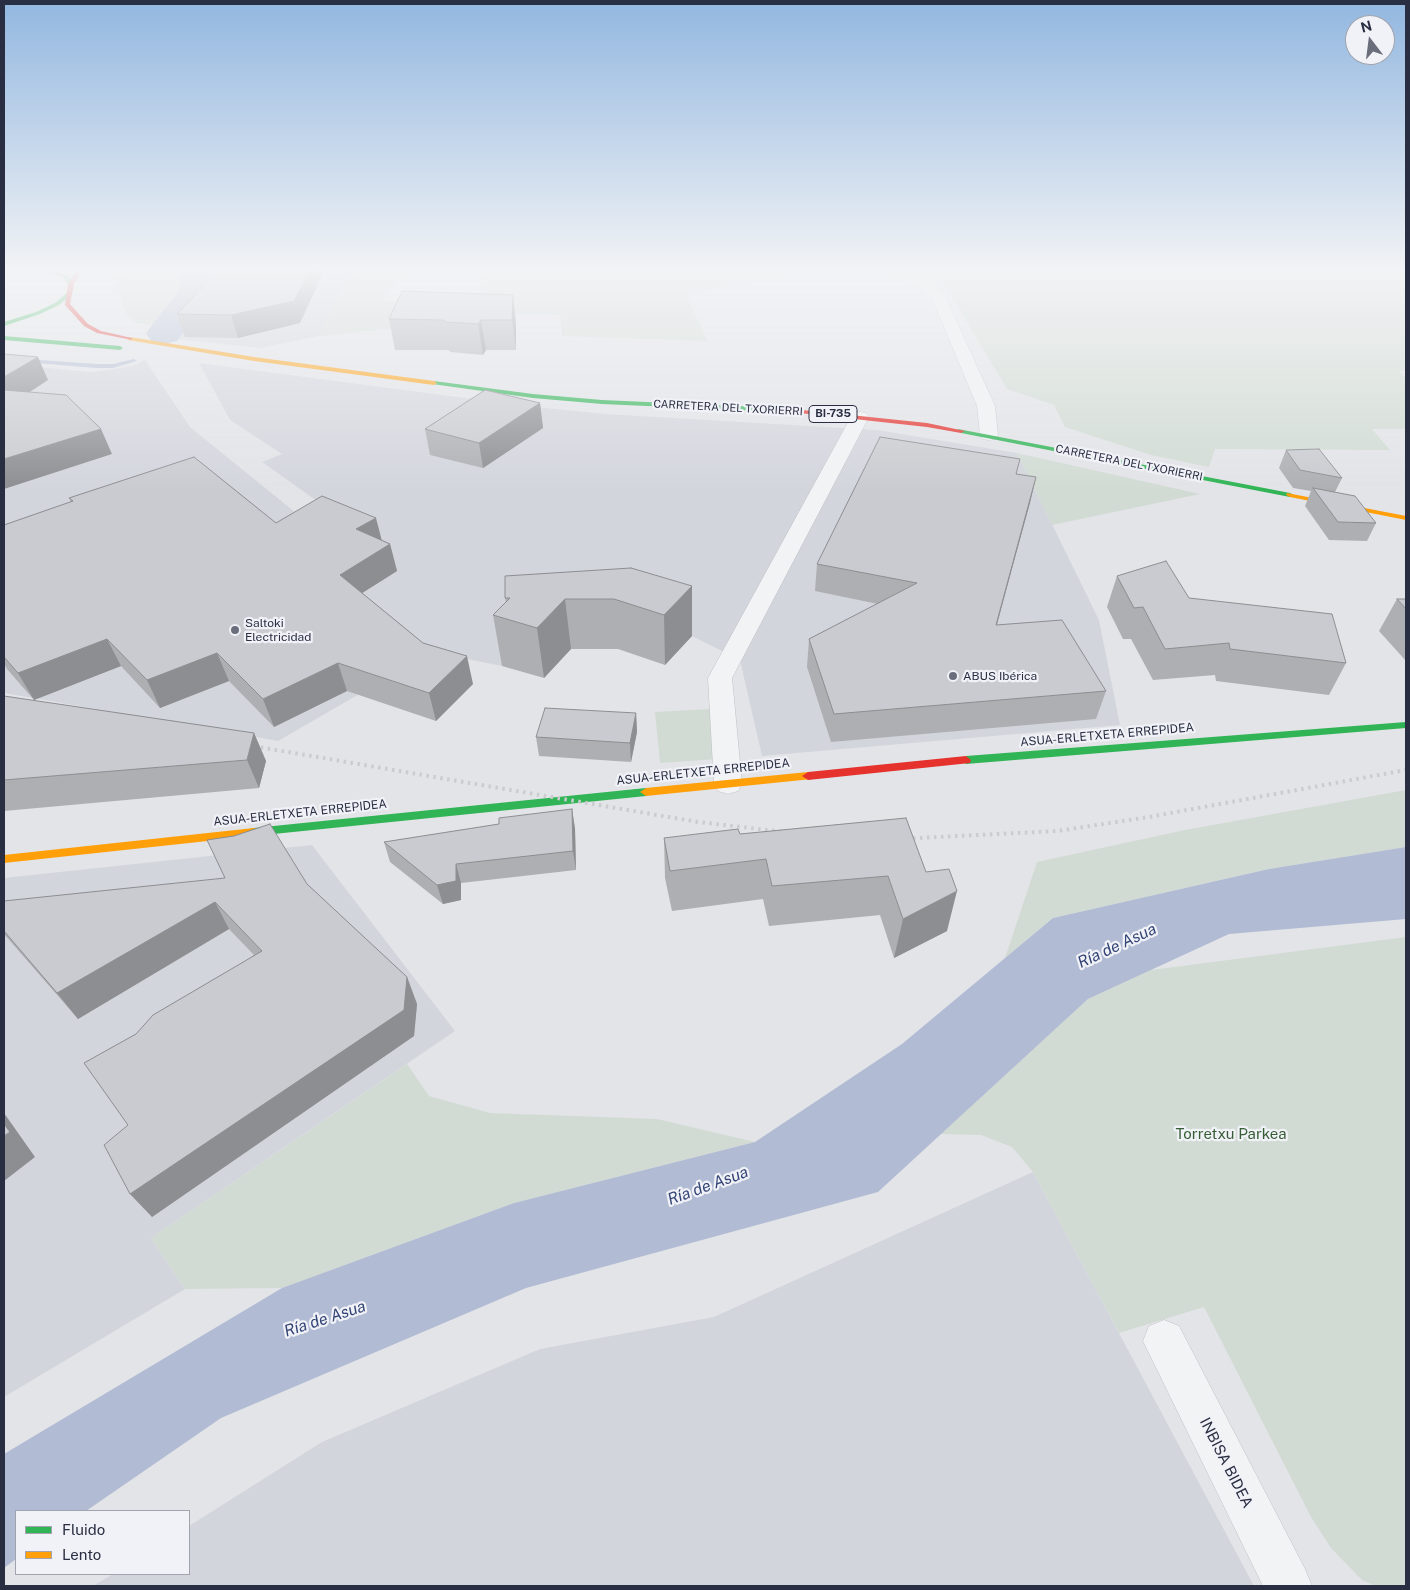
<!DOCTYPE html>
<meta charset="utf-8">
<style>
body{margin:0}
#map{position:relative;width:1410px;height:1590px;overflow:hidden;background:#e3e4e8;font-family:"Public Sans",sans-serif}
canvas{display:block}
.frame{position:absolute;inset:0;border:5px solid #292e42;pointer-events:none}
.legend{position:absolute;left:15px;top:1510px;width:175px;height:65px;box-sizing:border-box;background:#f1f2f7;border:1px solid #a1a4af;margin:0;padding:6px 9px;list-style:none;font-size:15px;color:#292e42}
.legend li{display:flex;align-items:center;gap:10px;height:25px}
.legend b{width:25px;border:1px solid #a1a4af}
.north{position:absolute;left:1345px;top:15px;width:50px;height:50px;box-sizing:border-box;background:#f1f2f7;border:1px solid #a1a4af;border-radius:50%;rotate:345deg;font-size:14px;font-weight:700;line-height:20px;text-align:center;color:#292e42}
.north::after{content:'';display:block;margin:auto;width:18px;height:22px;background:#6a6e7c;clip-path:polygon(50% 0,100% 100%,50% 72%,0 100%)}
</style>
<div id="map">
<canvas width="1410" height="1590"></canvas>
<div class="frame"></div>
<ul class="legend">
<li><b style="height:6px;background:#30b455"></b>Fluido</li>
<li><b style="height:6px;background:#ff9f0a"></b>Lento</li>
</ul>
<div class="north">N</div>
</div>
<script>
const ctx = document.querySelector('canvas').getContext('2d');
ctx.lineJoin = 'round';
function fill(path, color) {
  ctx.fillStyle = color;
  ctx.fill(path, 'evenodd');
}
function toPath(rows) {
  const path = new Path2D();
  for (const r of rows) {
    path.moveTo(r[0], r[1]);
    for (let i = 2; i < r.length; i += 2) path.lineTo(r[i], r[i + 1]);
  }
  return path;
}
function strokePath(path, color, width, dash) {
  ctx.strokeStyle = color;
  ctx.lineWidth = width;
  ctx.lineCap = dash ? 'butt' : 'round';
  ctx.setLineDash(dash || []);
  ctx.stroke(path);
}
function write(font, color, halo, rows, align = 'center') {
  ctx.font = font + ' "Public Sans",sans-serif';
  ctx.lineWidth = 4.5;
  ctx.setLineDash([]);
  ctx.textBaseline = 'middle';
  ctx.strokeStyle = halo;
  ctx.fillStyle = color;
  for (const [text, x, y, turn = 0] of rows) {
    ctx.save();
    ctx.translate(x, y);
    ctx.rotate((+turn || 0) * Math.PI / 180);
    ctx.textAlign = isNaN(turn) ? turn : align;
    if (halo) ctx.strokeText(text, 0, 0);
    ctx.fillText(text, 0, 0);
    ctx.restore();
  }
}
fill(toPath([
 [209,269,358,269,347,281,319,336,260,348,176,339,177,332,209,291],
 [145,360,190,427,317,530,338,516,262,462,282,454,230,420,199,363,525,406,606,414,877,430,1017,453,1099,620,1120,725,762,756,740,660,692,636,634,617,502,666,432,652,278,741,4,693,4,364,93,372,133,366],
 [312,845,455,1031,151,1238,185,1289,4,1397,4,878],
 [1033,1172,1254,1586,93,1586,113,1574,189,1574,189,1526,322,1442,540,1349,714,1317]
]), '#d3d5dd');
fill(toPath([
 [121,269,209,269,209,291,177,332,168,327,136,323,126,314,117,288],
 [358,269,407,269,382,301,447,302,438,324,319,336,347,281],
 [487,269,821,269,687,295,707,341,562,336,560,315,470,314],
 [905,269,1406,269,1406,371,1399,371,1406,378,1406,429,1372,429,1390,450,1215,449,1209,467,1151,455,1065,427,1054,405,1007,389,949,292,935,281],
 [1017,453,1200,494,1052,525],
 [710,709,717,759,660,763,655,712],
 [1406,790,1406,847,1269,869,1053,918,1005,958,1037,862,1185,830],
 [1406,937,1406,1586,1376,1586,1362,1580,1331,1548,1311,1517,1204,1307,1119,1333,1033,1172,1012,1147,981,1135,941,1134,1088,999,1151,970],
 [407,1064,429,1096,490,1113,657,1119,755,1142,514,1203,282,1288,185,1289,151,1238]
]), '#d1dbd3');
fill(toPath([
 [1406,847,1406,919,1229,934,1088,999,878,1192,526,1288,221,1418,86,1511,16,1511,16,1559,4,1568,4,1454,282,1288,514,1203,755,1142,902,1044,1053,918,1269,869]
]), '#b1bbd3');
fill(toPath([
 [26,359,96,364,113,364,134,359,137,361,113,368,96,368,24,362,23,361,26,359]
]), '#b1bbd3');
fill(toPath([
 [179,269,211,269,215,289,177,341,164,344,151,341,146,333,181,288,179,269]
]), '#b1bbd3');
const street = toPath([
 [881,269,899,269,931,283,945,296,995,406,998,435,995,439,989,440,983,439,980,435,977,406,932,298,921,289,883,272,881,269],
 [860,412,866,413,869,417,732,678,742,784,738,791,728,794,718,791,714,784,708,678,851,417,854,413,860,412],
 [1164,1320,1179,1326,1305,1569,1312,1586,1263,1586,1143,1341,1149,1326,1164,1320]
]);
strokePath(street, '#c0c1c6', 1);
fill(street, '#f2f3f5');
fill(toPath([
 [29,269,56,271,68,276,74,284,69,285,64,278,53,274,29,269],
 [67,293,72,294,59,305,40,314,4,326,4,322,36,312,55,303,67,293],
 [4,336,120,346,123,348,120,350,4,340,4,336],
 [434,381,533,394,602,400,783,408,787,410,783,412,602,404,533,398,432,384,432,382,434,381],
 [958,429,1290,493,1294,495,1290,497,961,433,957,431,958,429],
 [1406,722,1406,728,966,764,961,760,966,756,1406,722],
 [646,788,652,792,646,796,254,836,250,835,248,832,250,829,254,828,646,788]
]), '#30b455');
fill(toPath([
 [130,337,254,357,434,381,437,383,434,385,254,361,128,340,127,339,130,337],
 [1287,493,1406,516,1406,520,1290,497,1286,495,1287,493],
 [808,772,814,776,812,779,646,796,640,792,646,788,808,772],
 [254,828,258,829,260,832,258,835,254,836,4,863,4,855,254,828]
]), '#ff9f0a');
fill(toPath([
 [77,269,83,269,74,284,70,304,88,324,101,331,132,338,132,340,97,333,84,326,65,305,68,284,77,269],
 [783,408,927,423,965,431,961,433,927,427,781,411,781,409,783,408],
 [966,756,971,760,970,763,808,780,802,776,808,772,966,756]
]), '#e5322d');
strokePath(toPath([
 [247,745,698,822,785,832],
 [899,839,1057,831,1149,817,1406,770]
]), '#cbccd0', 4, [2.5, 4.5]);
fill(toPath([
 [219,269,300,323,238,338,185,337,177,314],
 [513,295,516,324,516,350,486,350,483,355,451,352,448,350,395,350,389,319],
 [540,403,543,428,483,468,430,455,425,429],
 [1286,450,1342,478,1335,492,1376,523,1367,541,1329,540,1305,506,1311,491,1293,488,1279,468],
 [1016,474,1036,477,997,625,1106,691,1096,719,831,742,807,667,809,639,878,604,815,591,817,564],
 [69,498,276,523,382,540,390,544,397,571,362,593,473,684,436,721,347,691,274,727,229,681,160,708,121,666,34,700,7,669,4,664,4,525,71,502],
 [631,568,692,636,665,665,618,649,571,649,544,678,502,666,493,615,506,603,505,598],
 [1117,576,1189,598,1346,663,1329,695,1216,681,1215,675,1153,680,1131,639,1123,639,1107,607],
 [1397,599,1406,599,1406,661,1379,631],
 [4,696,254,733,266,761,259,788,4,811],
 [636,713,637,732,631,762,539,756,536,737],
 [572,809,575,829,576,870,461,883,461,900,443,904,390,862,384,842,499,824],
 [906,818,947,931,894,958,880,915,769,926,763,899,672,911,665,878,664,838,740,834],
 [307,884,407,977,417,1004,414,1036,152,1217,128,1125,136,1034,254,955,229,929,78,1019,4,934,4,901]
]), '#aeafb3');
fill(toPath([
 [310,269,325,269,300,323,238,338,231,315],
 [513,295,516,324,516,350,512,320],
 [481,320,486,350,483,355,478,324],
 [38,357,48,380,4,409,4,377],
 [540,403,543,428,483,468,479,443],
 [101,429,112,454,4,489,4,459],
 [1036,477,1030,503,989,653,996,625],
 [376,518,383,545,356,529],
 [390,544,397,571,348,602,340,575],
 [692,586,692,636,665,665,664,615],
 [565,599,571,649,544,678,537,628],
 [107,639,121,666,34,700,18,673],
 [217,653,229,681,160,708,147,680],
 [467,656,473,684,436,721,429,693],
 [338,663,347,691,274,727,263,699],
 [636,713,637,732,631,762,630,743],
 [254,733,266,761,259,788,247,760],
 [572,809,575,829,576,870,573,851],
 [456,864,461,883,461,900,443,904,437,885],
 [957,891,947,931,894,958,903,919],
 [215,902,229,929,78,1019,57,993],
 [407,977,417,1004,414,1036,152,1217,130,1194],
 [4,1113,35,1157,4,1181]
]), '#8d8e92');
const building = toPath([
 [219,269,310,269,294,301,231,315,177,314,219,269],
 [402,291,513,295,512,320,481,320,478,324,446,322,443,320,389,319,402,291],
 [4,354,38,357,4,377,4,354],
 [4,390,66,395,101,429,4,459,4,390],
 [485,390,540,403,479,443,425,429,485,390],
 [880,437,1020,459,1016,474,1036,477,996,625,1062,620,1106,691,834,714,809,639,917,583,817,564,880,437],
 [1319,449,1342,478,1300,470,1286,450,1319,449],
 [194,457,276,523,322,496,376,518,356,529,390,544,340,575,423,643,467,656,429,693,338,663,263,699,217,653,147,680,107,639,18,673,4,657,4,525,73,501,69,498,194,457],
 [1313,488,1355,496,1376,523,1338,522,1313,488],
 [1166,561,1189,598,1332,614,1346,663,1230,649,1229,643,1165,649,1143,607,1134,608,1117,576,1166,561],
 [631,568,692,586,664,615,614,599,565,599,537,628,493,615,510,598,505,598,505,576,631,568],
 [1397,599,1406,599,1406,609,1397,599],
 [4,696,254,733,247,760,4,780,4,696],
 [545,708,636,713,630,743,536,737,545,708],
 [572,809,573,851,456,864,456,881,437,885,384,842,499,824,499,818,572,809],
 [906,818,926,872,949,869,957,891,903,919,888,876,772,886,766,859,670,871,664,838,738,829,740,834,906,818],
 [270,824,307,884,407,977,404,1010,130,1194,104,1145,128,1125,84,1063,136,1034,153,1015,262,951,215,902,57,993,4,931,4,901,225,878,207,840,234,836,270,824],
 [4,1124,10,1132,4,1136,4,1124]
]);
fill(building, '#cacbd0');
strokePath(building, '#8d8e92', 1);
const sky = ctx.createLinearGradient(0, 0, 0, 491);
sky.addColorStop(0, '#92b7e0');
sky.addColorStop(0.55, '#f2f3f5');
sky.addColorStop(1, '#f2f3f500');
ctx.fillStyle = sky;
ctx.fillRect(0, 0, 1410, 491);
for (const [x, y, r, color] of [
 [235,630,5,"#6a6e7c"],
 [953,676,5,"#6a6e7c"]
]) {
  const dot = new Path2D();
  dot.arc(x, y, r, 0, 2 * Math.PI);
  ctx.fillStyle = color;
  ctx.fill(dot);
  strokePath(dot, '#f1f2f7', 2);
}
write('11px', '#292e42', '#f1f2f7', [
 ["CARRETERA DEL TXORIERRI",728,408,3],
 ["CARRETERA DEL TXORIERRI",1129,463,11]
]);
for (const [x, y, w] of [
 [833,414,48]
]) {
  const box = new Path2D();
  box.roundRect(x - w / 2, y - 8.5, w, 17, 4);
  ctx.fillStyle = '#f1f2f7';
  ctx.fill(box);
  strokePath(box, '#292e42', 1);
}
write('bold 11px', '#292e42', null, [
 ["BI-735",833,414]
]);
write('12px', '#292e42', '#f1f2f7', [
 ["Saltoki",245,623],
 ["Electricidad",245,637],
 ["ABUS Ibérica",963,676]
], 'left');
write('12px', '#292e42', '#f1f2f7', [
 ["ASUA-ERLETXETA ERREPIDEA",1107,735,-5],
 ["ASUA-ERLETXETA ERREPIDEA",703,772,-6],
 ["ASUA-ERLETXETA ERREPIDEA",300,813,-6]
]);
write('15px', '#375d36', '#f1f2f7', [
 ["Torretxu Parkea",1231,1134]
]);
write('15px', '#292e42', '#f1f2f7', [
 ["INBISA BIDEA",1226,1463,63]
]);
write('italic 16px', '#334576', '#f1f2f7', [
 ["Ría de Asua",1117,946,-25],
 ["Ría de Asua",708,1186,-20],
 ["Ría de Asua",325,1319,-18]
]);
</script>
